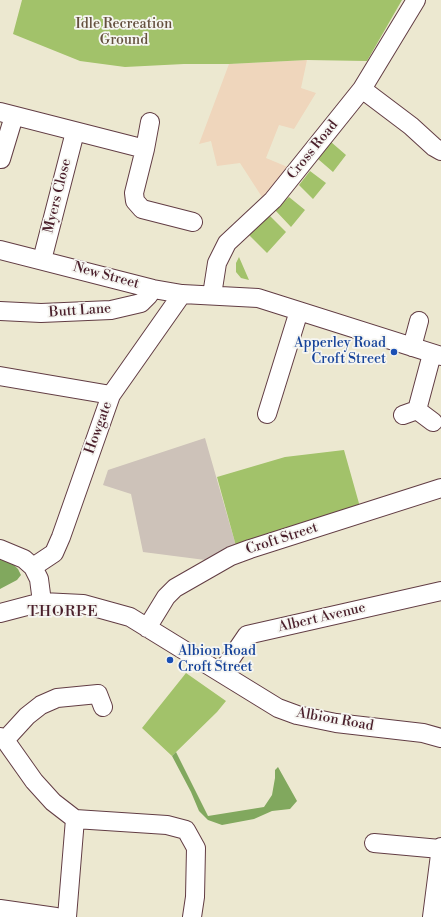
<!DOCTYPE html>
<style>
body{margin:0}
canvas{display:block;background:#ece8d0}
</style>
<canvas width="441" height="917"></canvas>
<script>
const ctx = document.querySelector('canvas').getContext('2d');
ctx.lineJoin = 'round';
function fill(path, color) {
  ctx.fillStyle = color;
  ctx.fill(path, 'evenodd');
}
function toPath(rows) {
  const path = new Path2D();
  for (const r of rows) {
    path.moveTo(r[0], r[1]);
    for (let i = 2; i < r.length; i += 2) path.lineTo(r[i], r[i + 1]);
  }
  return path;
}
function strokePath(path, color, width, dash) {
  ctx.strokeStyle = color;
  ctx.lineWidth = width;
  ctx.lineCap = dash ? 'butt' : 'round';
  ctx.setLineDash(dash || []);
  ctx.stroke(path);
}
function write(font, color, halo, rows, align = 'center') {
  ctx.font = font + ' "Libre Bodoni",serif';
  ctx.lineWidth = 3.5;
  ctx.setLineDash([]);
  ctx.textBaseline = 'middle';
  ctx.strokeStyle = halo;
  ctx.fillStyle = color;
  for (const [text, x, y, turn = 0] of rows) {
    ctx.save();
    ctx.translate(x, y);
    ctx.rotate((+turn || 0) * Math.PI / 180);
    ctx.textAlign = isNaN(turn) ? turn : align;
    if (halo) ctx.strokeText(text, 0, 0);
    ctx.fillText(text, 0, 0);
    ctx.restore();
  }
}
fill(toPath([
 [307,60,301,88,316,93,294,129,279,125,266,158,290,168,278,181,262,197,240,163,217,166,211,141,199,144,229,64]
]), '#efd6bc');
fill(toPath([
 [205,438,236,546,213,561,143,552,131,494,103,485,108,470]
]), '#cdc2b9');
fill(toPath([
 [22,0,402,0,367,61,307,60,229,64,184,64,125,67,80,61,13,34],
 [331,142,346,155,333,172,318,159],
 [310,171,326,183,313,199,299,185],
 [289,197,305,210,291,227,275,210],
 [269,215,286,232,267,253,249,235],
 [239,257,249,280,241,278,236,272,236,263],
 [344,450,360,507,236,546,217,477,285,457],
 [186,673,226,701,217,712,172,756,142,728]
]), '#a2c26a');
fill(toPath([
 [0,559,13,564,18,569,21,575,17,580,0,589],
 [176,752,208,816,264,807,272,795,275,778,275,770,278,767,297,801,290,809,272,811,254,819,222,825,208,820,199,811,191,792,172,756]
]), '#81a85e');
const minor = toPath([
 [362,89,411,126,434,147,441,151],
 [0,112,145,149],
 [150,122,145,149,134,193,135,201,142,209,193,222],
 [0,159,1,159,14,116],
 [0,250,153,289,182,294,258,298,441,356],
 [42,260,75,132],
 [212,295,217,263,227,243,273,200,362,89,416,0],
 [0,311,41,313,111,310,141,303,148,296,153,289],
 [412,347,419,321],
 [0,376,111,395],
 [417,410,433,422],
 [267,414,299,311],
 [403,415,417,410,432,354],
 [0,549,24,559,33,567,39,579,42,602],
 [33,567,54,553,61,537,111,395,182,294],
 [0,613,42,602,83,604,130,617,278,708,297,715,336,723,423,733,441,738],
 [147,628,166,597,175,588,231,556,250,549,441,488],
 [221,673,247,635,441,591],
 [0,737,5,740,34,781,53,802,75,819,167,825,186,830,196,848,195,897,192,917],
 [5,740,27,716,41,705,57,698,98,694,103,707],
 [374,843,440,849],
 [0,909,56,917],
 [67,917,75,819],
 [432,917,441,847]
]);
strokePath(minor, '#623d44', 20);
strokePath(minor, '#fff', 18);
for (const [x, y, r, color] of [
 [394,352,4,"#1a4fb4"],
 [170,660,4,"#1a4fb4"]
]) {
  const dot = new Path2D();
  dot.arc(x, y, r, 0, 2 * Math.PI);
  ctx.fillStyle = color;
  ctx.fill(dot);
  strokePath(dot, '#f6f6f2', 1.5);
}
write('14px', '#64503e', '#f6f6f2', [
 ["Idle Recreation",124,25],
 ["Ground",124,41]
]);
write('14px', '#4a1f2b', '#f6f6f2', [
 ["Cross Road",313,150,-51],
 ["Myers Close",58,196,-76],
 ["New Street",106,276,15],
 ["Butt Lane",80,311,-4],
 ["Howgate",99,428,-70],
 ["Croft Street",282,539,-18],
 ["Albert Avenue",322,618,-13],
 ["Albion Road",335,720,10]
]);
write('14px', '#164399', '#f6f6f2', [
 ["Apperley Road",386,344],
 ["Croft Street",386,360],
 ["Albion Road",178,652,"left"],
 ["Croft Street",178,668,"left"]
], 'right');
ctx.letterSpacing = '1px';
write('15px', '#4a1f2b', '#f6f6f2', [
 ["THORPE",63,612]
]);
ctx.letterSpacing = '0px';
</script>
